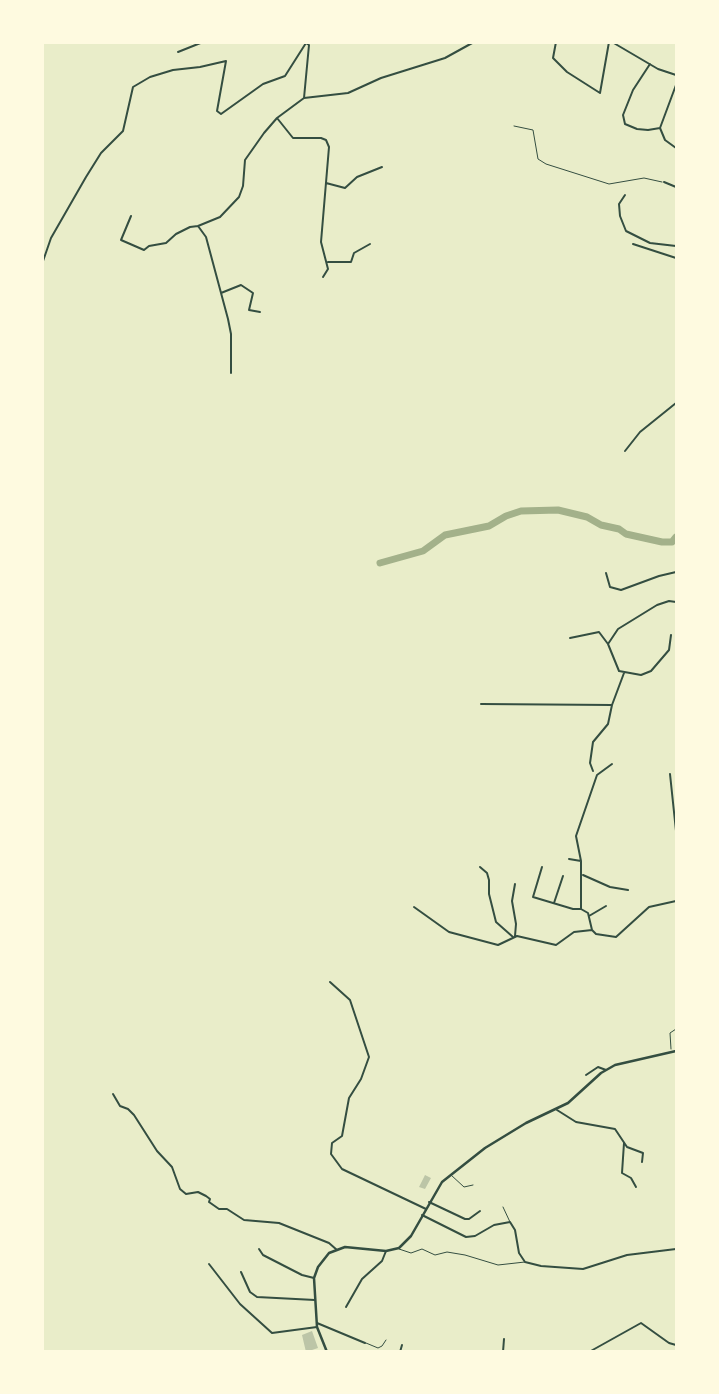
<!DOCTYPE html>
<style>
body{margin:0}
#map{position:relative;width:719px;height:1394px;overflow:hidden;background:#e9edc9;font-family:"Archivo Narrow",sans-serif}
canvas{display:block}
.frame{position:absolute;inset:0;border:44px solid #fefae0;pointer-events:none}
</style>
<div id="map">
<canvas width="719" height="1394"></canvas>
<div class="frame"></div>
</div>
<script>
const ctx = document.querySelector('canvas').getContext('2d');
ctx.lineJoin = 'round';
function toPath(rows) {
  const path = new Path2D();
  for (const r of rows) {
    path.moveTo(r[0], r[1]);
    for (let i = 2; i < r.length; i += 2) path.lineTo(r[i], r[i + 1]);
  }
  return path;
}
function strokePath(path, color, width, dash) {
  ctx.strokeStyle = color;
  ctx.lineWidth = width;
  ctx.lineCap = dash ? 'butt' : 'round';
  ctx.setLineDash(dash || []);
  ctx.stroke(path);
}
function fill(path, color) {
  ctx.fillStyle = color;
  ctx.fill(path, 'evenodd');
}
strokePath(toPath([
 [380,563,423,551,445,535,489,526,506,516,521,511,558,510,587,517,601,525,619,529,626,534,662,542,672,542,676,537]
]), '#a3b18a', 7);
fill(toPath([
 [425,1175,431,1178,425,1189,419,1187],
 [312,1331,318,1348,306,1352,302,1335]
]), '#bcc5a7');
strokePath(toPath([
 [514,126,533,130,538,159,546,164,609,184,644,178,662,182],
 [671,1049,670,1033,676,1029]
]), '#344e41', 1);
strokePath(toPath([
 [451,1175,464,1187,473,1185],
 [503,1207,510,1222],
 [399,1249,411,1253,422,1249,435,1255,447,1252,465,1255,498,1265,525,1262],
 [366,1343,378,1348,382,1346,386,1340]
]), '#344e41', 1);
strokePath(toPath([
 [556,42,553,58,567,72,600,93,609,42],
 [612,42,658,69,676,75],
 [178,52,203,42],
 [650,64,633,90,623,115,625,124,637,129,648,130,660,128],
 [277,118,293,138,321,138,326,140,329,147,321,242,328,269,323,277],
 [660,128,676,85],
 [660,128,665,140,676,148],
 [664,182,676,187],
 [326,183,345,188,357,177,382,167],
 [625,195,619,204,620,216,626,231,650,243,676,246],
 [131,216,121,240,144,250,149,246,166,243,176,234,190,227,198,226],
 [633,244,676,258],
 [328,262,351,262,354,253,370,244],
 [42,264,51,238,86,177,101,153,123,131,133,87,150,77,173,70,200,67,226,61,217,111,221,114,263,84,285,76,306,43,309,45,304,98],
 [221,293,241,285,253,293,249,310,260,312],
 [231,373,231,334,228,319,206,237,198,226,220,217,239,197,243,186,245,160,264,133,277,118,304,98,348,93,381,78,445,58,474,42],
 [625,451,640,432,676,403],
 [606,573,610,587,621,590,659,576,676,572],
 [570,638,599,632,608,644,619,671,641,675,651,671,669,650,671,635],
 [608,644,618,629,657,605,669,601,676,602],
 [481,704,612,705],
 [593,771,590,763,593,742,608,724,612,705,624,673],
 [670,774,676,831],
 [569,859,581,861,581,909,588,913,592,930,596,934,616,937,649,907,676,901],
 [581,861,576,836,597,775,612,764],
 [480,867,487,873,489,880,489,894,496,922,513,937],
 [542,867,533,897,573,909,581,909],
 [583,875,610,887,628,890],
 [515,884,512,901,516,924,515,936],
 [554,903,563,876],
 [414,907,449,932,498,945,517,936,556,945,574,932,592,930],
 [589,916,606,906],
 [330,982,350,1000,369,1057,361,1079,349,1098,342,1136,332,1143,331,1154,342,1169,426,1209],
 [586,1075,598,1067,606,1070],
 [113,1094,120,1106,128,1109,134,1115,157,1151,172,1167,180,1189,186,1194,198,1192,206,1196,210,1199,209,1202,219,1209,227,1209,244,1220,279,1223,329,1243,337,1250],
 [557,1110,576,1122,615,1129,627,1147,643,1153,642,1162],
 [624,1143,622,1173,631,1178,636,1187],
 [429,1202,465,1219,469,1219,480,1211],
 [422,1215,466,1237,475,1236,494,1225,510,1222,515,1230,519,1253,525,1262,541,1266,583,1269,627,1255,676,1249],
 [259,1249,263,1255,302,1275,314,1278],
 [209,1264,240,1304,272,1333,317,1327],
 [241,1272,250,1292,257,1297,315,1300],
 [346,1307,362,1279,382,1261,386,1251],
 [317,1323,365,1343],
 [400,1352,402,1345],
 [503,1352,504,1339],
 [589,1352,641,1323,669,1343,676,1345]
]), '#344e41', 2);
strokePath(toPath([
 [327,1352,317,1327,314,1278,318,1267,329,1253,345,1247,386,1251,399,1248,411,1236,442,1182,485,1148,526,1123,568,1103,601,1073,615,1065,676,1051]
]), '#344e41', 2.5);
</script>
